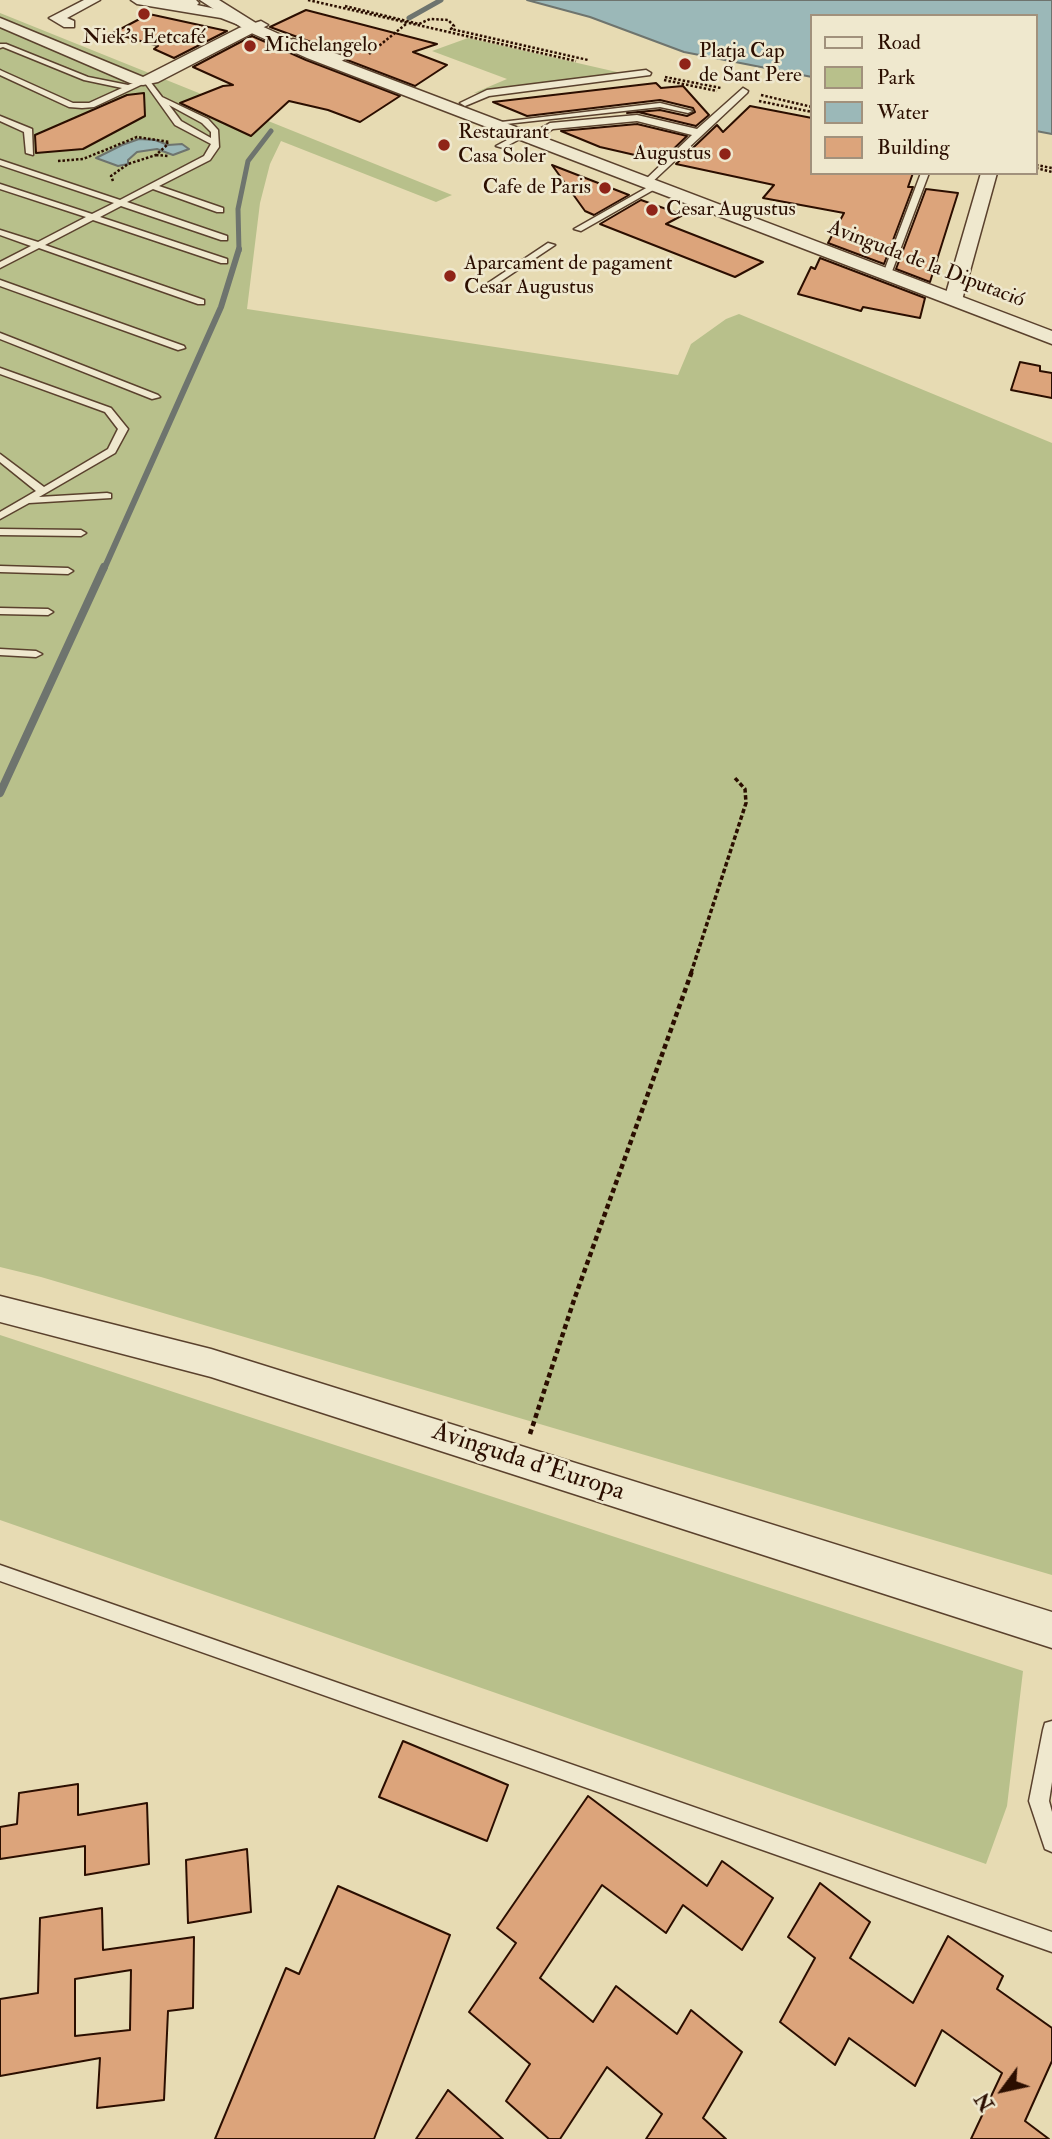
<!DOCTYPE html>
<meta charset="utf-8">
<style>
body{margin:0}
#map{position:relative;width:1052px;height:2139px;overflow:hidden;background:#e7dbb3;font-family:"IM FELL Double Pica",serif}
canvas{display:block}
.legend{position:absolute;left:810px;top:14px;width:228px;height:161px;box-sizing:border-box;background:#efe8ce;border:2px solid #a1917c;margin:0;padding:9px 12px;list-style:none;font-size:21px;color:#2b0e00}
.legend li{display:flex;align-items:center;gap:14px;height:35px}
.legend b{width:35px;border:2px solid #a1917c}
.north{position:absolute;left:968px;top:2055px;width:70px;height:70px;-webkit-text-stroke:5px #efe8ce;paint-order:stroke;rotate:237deg;font-size:19px;font-weight:700;line-height:28px;text-align:center;color:#2b0e00}
.north::after{content:'';display:block;margin:auto;width:24px;height:32px;background:#2b0e00;clip-path:polygon(50% 0,100% 100%,50% 72%,0 100%)}
</style>
<div id="map">
<canvas width="1052" height="2139"></canvas>
<ul class="legend">
<li><b style="height:9px;background:#efe8ce"></b>Road</li>
<li><b style="height:19px;background:#b8c08b"></b>Park</li>
<li><b style="height:19px;background:#9bb8b8"></b>Water</li>
<li><b style="height:19px;background:#dca47b"></b>Building</li>
</ul>
<div class="north">N</div>
</div>
<script>
const ctx = document.querySelector('canvas').getContext('2d');
ctx.lineJoin = 'round';
function fill(path, color) {
  ctx.fillStyle = color;
  ctx.fill(path, 'evenodd');
}
function toPath(rows) {
  const path = new Path2D();
  for (const r of rows) {
    path.moveTo(r[0], r[1]);
    for (let i = 2; i < r.length; i += 2) path.lineTo(r[i], r[i + 1]);
  }
  return path;
}
function strokePath(path, color, width, dash) {
  ctx.strokeStyle = color;
  ctx.lineWidth = width;
  ctx.lineCap = dash ? 'butt' : 'round';
  ctx.setLineDash(dash || []);
  ctx.stroke(path);
}
function write(font, color, halo, rows, align = 'center') {
  ctx.font = font + ' "IM FELL Double Pica",serif';
  ctx.lineWidth = 5;
  ctx.setLineDash([]);
  ctx.textBaseline = 'middle';
  ctx.strokeStyle = halo;
  ctx.fillStyle = color;
  for (const [text, x, y, turn = 0] of rows) {
    ctx.save();
    ctx.translate(x, y);
    ctx.rotate((+turn || 0) * Math.PI / 180);
    ctx.textAlign = isNaN(turn) ? turn : align;
    if (halo) ctx.strokeText(text, 0, 0);
    ctx.fillText(text, 0, 0);
    ctx.restore();
  }
}
fill(toPath([
 [0,13,452,195,436,202,281,141,270,164,260,203,247,309,678,375,691,344,726,319,739,314,1052,443,1052,1575,41,1277,0,1267],
 [468,38,630,75,474,93,507,79,432,51],
 [0,1335,1023,1671,1007,1806,986,1864,0,1520]
]), '#b8c08b');
const water = toPath([
 [527,0,1052,0,1052,134,1036,131,1036,16,812,16,812,77,684,52,590,17,527,0],
 [139,139,155,140,168,145,182,144,189,149,173,155,157,149,137,152,128,160,128,164,118,166,96,158,122,145,139,139]
]);
fill(water, '#9bb8b8');
strokePath(water, '#6e746e', 2);
strokePath(toPath([
 [409,18,441,0],
 [239,251,238,209,248,161,271,131]
]), '#6e746e', 5);
strokePath(toPath([
 [104,569,221,307,239,249]
]), '#6e746e', 6);
strokePath(toPath([
 [0,793,104,567]
]), '#6e746e', 8);
const building = toPath([
 [306,10,437,44,413,52,447,65,415,86,347,60,344,54,270,27,306,10],
 [149,14,227,31,174,58,154,49,158,46,113,33,149,14],
 [252,36,306,60,400,96,360,122,328,110,289,101,251,136,180,103,223,86,233,85,193,67,252,36],
 [656,83,661,88,683,86,709,115,696,126,638,112,627,113,660,110,687,116,695,112,693,108,660,100,527,116,493,102,656,83],
 [144,93,145,116,83,149,36,153,35,135,127,95,144,93],
 [750,106,812,118,812,173,913,173,908,187,913,187,884,264,828,243,844,213,763,198,774,185,676,164,717,125,723,132,750,106],
 [637,124,687,136,661,161,600,147,561,131,637,124],
 [552,165,629,195,594,215,585,211,552,165],
 [926,189,958,193,930,282,896,269,926,189],
 [641,200,683,215,666,224,763,262,735,277,600,224,641,200],
 [820,258,925,298,920,318,863,307,861,311,798,294,811,267,815,269,820,258],
 [1020,362,1040,366,1040,371,1052,373,1052,398,1011,390,1020,362],
 [403,1741,508,1785,487,1841,379,1797,403,1741],
 [78,1784,78,1815,147,1803,149,1864,85,1875,85,1846,0,1859,0,1827,17,1824,19,1793,78,1784],
 [588,1796,707,1886,722,1861,773,1898,742,1950,683,1905,666,1933,602,1885,540,1978,593,2022,616,1986,677,2034,691,2010,742,2052,703,2118,726,2139,646,2139,662,2114,607,2067,560,2139,549,2139,506,2101,530,2064,469,2012,516,1943,497,1928,588,1796],
 [247,1849,251,1912,188,1923,186,1860,247,1849],
 [820,1883,870,1922,850,1958,913,2003,948,1936,1003,1976,997,1989,1052,2028,1052,2061,1025,2121,1049,2139,971,2139,1002,2073,942,2030,915,2086,849,2038,835,2065,780,2022,815,1958,788,1937,820,1883],
 [338,1886,450,1935,374,2139,215,2139,286,1968,299,1974,338,1886],
 [102,1908,103,1950,194,1937,193,2008,168,2011,164,2100,97,2108,100,2058,0,2076,0,1999,38,1993,40,1918,102,1908],
 [131,1970,130,2030,75,2036,75,1979,131,1970],
 [448,2090,503,2139,416,2139,448,2090]
]);
fill(building, '#dca47b');
strokePath(building, '#2b0e00', 2);
const service = toPath([
 [0,44,6,44,88,77,128,85,141,80,149,80,162,97,208,119,218,130,219,147,210,160,159,186,223,208,223,212,217,212,153,189,127,202,227,236,227,240,221,240,121,206,100,217,227,259,227,263,221,263,93,220,45,245,204,300,204,304,198,304,39,248,0,268,0,262,31,246,0,235,0,230,38,242,86,217,0,189,0,184,92,214,114,203,0,165,0,160,120,200,204,156,211,144,175,125,145,83,94,107,82,108,69,107,0,75,0,70,2,71,73,103,89,103,122,88,84,80,3,47,0,48,0,44],
 [169,105,202,123,211,132,211,138,181,121,169,105],
 [660,103,692,111,688,113,660,107,497,125,493,123,660,103],
 [0,116,32,129,33,155,26,153,24,132,0,121,0,116],
 [522,132,529,134,503,148,496,146,522,132],
 [921,173,929,173,891,274,884,276,883,274,921,173],
 [655,183,662,185,581,231,574,229,655,183],
 [548,243,555,245,492,287,485,285,548,243],
 [0,280,184,346,185,348,178,350,0,286,0,280],
 [0,333,158,395,160,397,152,399,0,339,0,333],
 [0,368,111,408,128,429,115,453,39,497,107,493,111,494,111,498,29,503,0,519,0,512,36,491,0,462,0,454,44,487,108,449,118,429,105,412,0,374,0,368],
 [0,529,81,530,86,533,81,536,0,535,0,529],
 [0,566,68,568,73,571,68,574,0,572,0,566],
 [0,608,48,609,53,612,48,615,0,614,0,608],
 [0,649,36,651,42,654,36,657,0,655,0,649],
 [0,1565,1052,1932,1052,1952,0,1581,0,1565],
 [1052,1721,1052,1782,1049,1801,1052,1812,1052,1852,1045,1849,1029,1801,1043,1730,1045,1723,1052,1721]
]);
const pedestrian = toPath([
 [646,70,651,73,650,75,489,96,465,106,460,103,487,90,646,70],
 [743,88,748,91,747,93,649,185,645,184,645,180,692,135,637,121,553,129,536,139,526,137,550,123,637,115,697,129,743,88]
]);
const minor = toPath([
 [84,0,100,0,67,18,74,21,74,27,64,27,49,18,84,0],
 [131,0,196,0,199,3,197,5,230,12,246,21,239,25,221,18,137,4,131,0],
 [0,18,143,77,239,28,261,21,268,25,158,82,143,85,130,83,0,27,0,18],
 [293,39,343,56,345,59,338,63,288,46,286,43,293,39],
 [981,173,997,173,962,300,953,305,944,300,981,173],
 [0,1296,211,1349,1052,1612,1052,1648,211,1377,0,1322,0,1296]
]);
const tertiary = toPath([
 [200,0,219,0,259,25,319,52,1052,331,1052,344,307,58,247,31,200,0]
]);
strokePath(service, '#5a412d', 3);
strokePath(pedestrian, '#5a412d', 3);
strokePath(minor, '#5a412d', 3);
strokePath(tertiary, '#5a412d', 3);
strokePath(toPath([
 [308,0,576,61],
 [345,6,419,24,430,19,448,20,454,26,451,29,588,60],
 [369,54,406,24],
 [665,77,721,88],
 [664,80,717,91],
 [761,95,812,107],
 [759,101,812,112],
 [156,155,169,156],
 [58,161,83,159,137,137,170,142],
 [1036,165,1052,168],
 [1036,168,1052,172],
 [113,181,111,176,128,164,156,155,168,144,166,141]
]), '#2b0e00', 2.5, [2.5, 2]);
strokePath(toPath([
 [691,973,746,803,745,789,734,777]
]), '#2b0e00', 3.5, [4.5, 2.5]);
strokePath(toPath([
 [530,1434,574,1300,692,971]
]), '#2b0e00', 4.5, [5, 3.5]);
fill(service, '#efe8ce');
fill(pedestrian, '#efe8ce');
fill(minor, '#efe8ce');
fill(tertiary, '#efe8ce');
for (const [x, y, r, color] of [
 [144,14,7,"#8f2418"],
 [250,46,7,"#8f2418"],
 [685,64,7,"#8f2418"],
 [444,145,7,"#8f2418"],
 [725,154,7,"#8f2418"],
 [605,188,7,"#8f2418"],
 [652,210,7,"#8f2418"],
 [450,276,7,"#8f2418"]
]) {
  const dot = new Path2D();
  dot.arc(x, y, r, 0, 2 * Math.PI);
  ctx.fillStyle = color;
  ctx.fill(dot);
  strokePath(dot, '#efe8ce', 2.5);
}
write('21px', '#2b0e00', '#efe8ce', [
 ["Niek's Eetcafé",144,38,"center"],
 ["Michelangelo",264,46],
 ["Platja Cap",699,52],
 ["de Sant Pere",699,76],
 ["Restaurant",458,133],
 ["Casa Soler",458,157],
 ["Augustus",711,154,"right"],
 ["Cafe de Paris",591,188,"right"],
 ["Cesar Augustus",666,210],
 ["Aparcament de pagament",464,264],
 ["Cesar Augustus",464,288]
], 'left');
write('21px', '#2b0e00', '#efe8ce', [
 ["Avinguda de la Diputació",926,265,21]
]);
write('26px', '#2b0e00', '#efe8ce', [
 ["Avinguda d'Europa",528,1463,18]
]);
</script>
